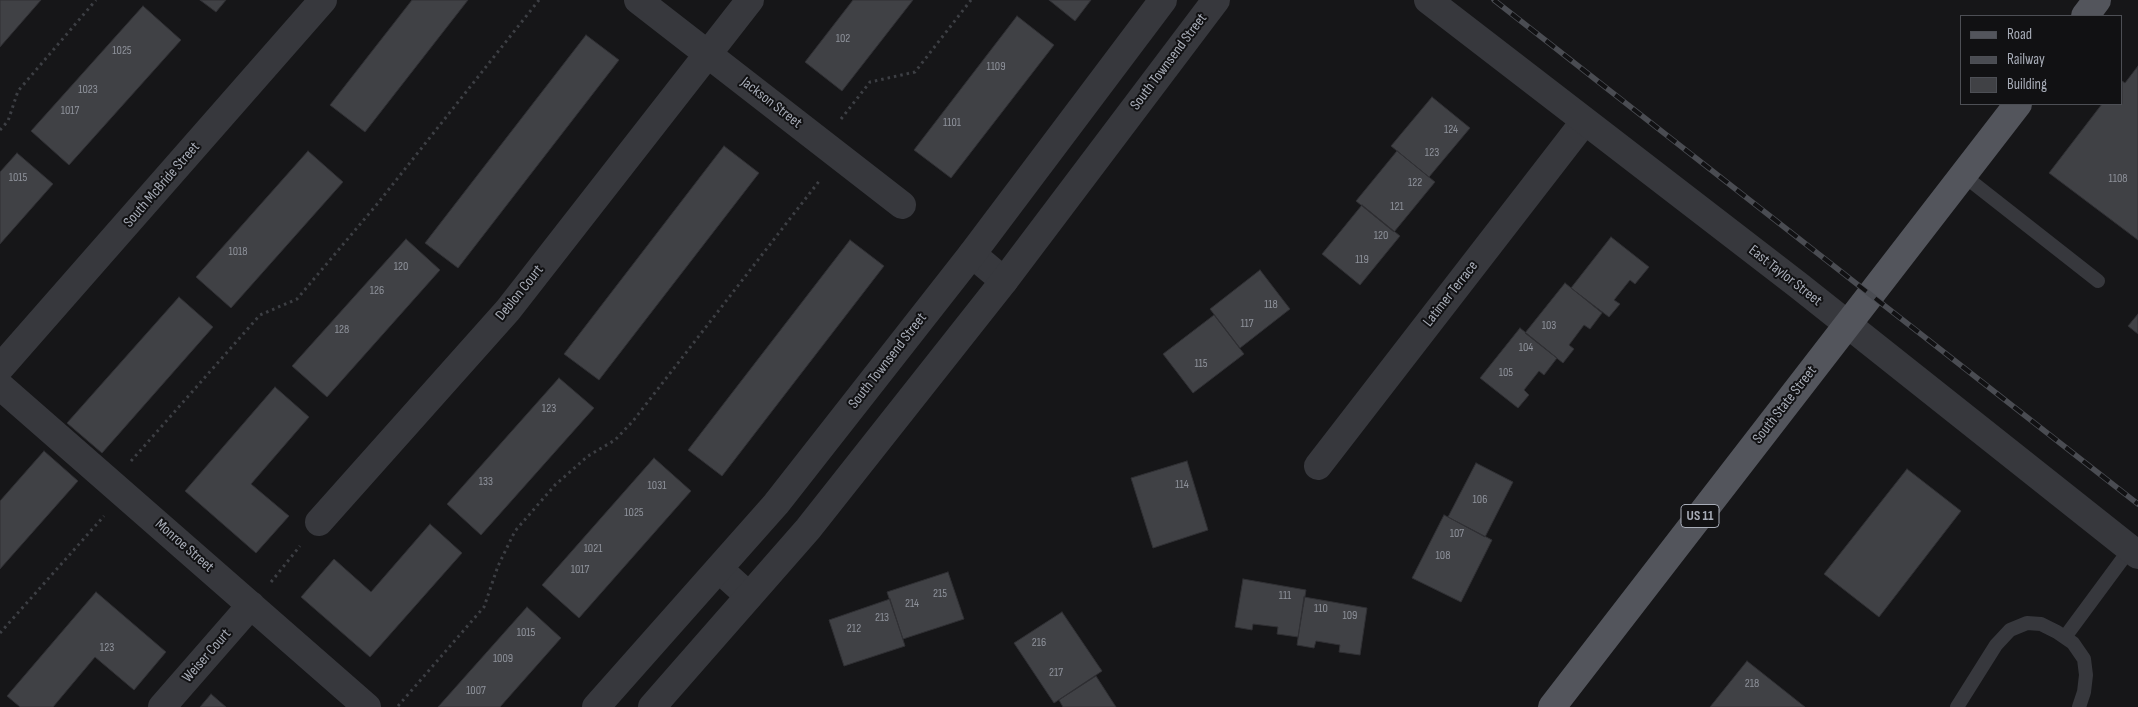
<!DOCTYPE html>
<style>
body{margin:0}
#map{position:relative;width:2138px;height:707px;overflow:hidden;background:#161618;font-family:"Sofia Sans Condensed",sans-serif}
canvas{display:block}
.legend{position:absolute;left:1960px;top:15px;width:162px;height:90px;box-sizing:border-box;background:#111113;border:1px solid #4d4f55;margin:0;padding:6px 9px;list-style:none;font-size:15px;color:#a8adb8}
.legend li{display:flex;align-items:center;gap:10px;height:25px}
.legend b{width:25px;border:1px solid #4d4f55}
</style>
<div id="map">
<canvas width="2138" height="707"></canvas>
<ul class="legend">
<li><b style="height:6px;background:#53555c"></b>Road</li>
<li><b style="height:6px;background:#4a4c52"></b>Railway</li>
<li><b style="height:14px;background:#404145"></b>Building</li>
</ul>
</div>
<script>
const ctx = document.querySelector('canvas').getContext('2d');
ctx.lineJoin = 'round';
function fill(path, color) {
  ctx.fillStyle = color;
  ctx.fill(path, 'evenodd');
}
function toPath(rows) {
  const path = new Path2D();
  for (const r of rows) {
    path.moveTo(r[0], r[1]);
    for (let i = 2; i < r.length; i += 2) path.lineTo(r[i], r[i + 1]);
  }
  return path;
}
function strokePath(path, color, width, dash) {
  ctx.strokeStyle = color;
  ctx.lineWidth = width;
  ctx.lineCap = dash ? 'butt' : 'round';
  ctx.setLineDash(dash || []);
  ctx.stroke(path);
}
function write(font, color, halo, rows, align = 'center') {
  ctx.font = font + ' "Sofia Sans Condensed",sans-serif';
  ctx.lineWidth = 4;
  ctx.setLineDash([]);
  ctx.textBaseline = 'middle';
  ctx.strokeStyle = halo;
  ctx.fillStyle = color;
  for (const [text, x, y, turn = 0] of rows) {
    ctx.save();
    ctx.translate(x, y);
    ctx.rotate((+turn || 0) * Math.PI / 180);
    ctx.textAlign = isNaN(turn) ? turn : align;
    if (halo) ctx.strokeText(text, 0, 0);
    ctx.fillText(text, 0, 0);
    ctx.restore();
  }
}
const building = toPath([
 [0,0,41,0,0,47,0,0],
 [200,0,226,0,216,12,200,0],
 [412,0,468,0,365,132,330,105,412,0],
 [853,0,913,0,842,91,805,62,853,0],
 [1049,0,1091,0,1075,21,1049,0],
 [143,6,181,40,69,165,31,131,143,6],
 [1017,16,1054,45,951,178,914,150,1017,16],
 [586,35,619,60,458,268,425,243,586,35],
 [2138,66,2138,240,2049,173,2102,104,2122,104,2122,81,2125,83,2138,66],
 [1432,97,1470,128,1429,177,1391,146,1432,97],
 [724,146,759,173,599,380,564,354,724,146],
 [308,151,343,182,231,308,196,277,308,151],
 [1397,151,1435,182,1394,232,1356,201,1397,151],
 [17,153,53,184,0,244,0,172,17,153],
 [1362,205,1400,236,1360,285,1322,254,1362,205],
 [1611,237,1649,267,1635,284,1630,280,1614,300,1620,304,1609,317,1571,288,1611,237],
 [406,239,440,270,327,397,292,366,406,239],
 [850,240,884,266,722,476,688,450,850,240],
 [1260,270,1290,309,1240,348,1210,309,1260,270],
 [1565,283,1602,313,1590,329,1584,325,1569,345,1574,349,1563,363,1525,333,1565,283],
 [179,297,213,327,102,453,67,423,179,297],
 [2138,314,2138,334,2128,326,2138,314],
 [1214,315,1244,354,1193,393,1163,354,1214,315],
 [1520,328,1557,358,1544,375,1539,371,1524,390,1529,395,1518,408,1480,378,1520,328],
 [559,378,594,408,481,535,447,504,559,378],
 [275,387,309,417,251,484,289,516,256,553,185,491,275,387],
 [44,451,78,481,0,569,0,501,44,451],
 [654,458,691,491,579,618,542,585,654,458],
 [1187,461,1208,530,1153,548,1131,478,1187,461],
 [1476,463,1513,482,1485,537,1448,517,1476,463],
 [1907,469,1961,511,1879,617,1824,574,1907,469],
 [1444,515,1492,540,1461,602,1412,578,1444,515],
 [430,524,462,553,370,657,301,597,334,559,371,592,430,524],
 [948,572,964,619,903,639,887,592,948,572],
 [1243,579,1306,590,1298,637,1277,634,1278,627,1253,624,1252,630,1235,627,1243,579],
 [96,592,166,652,134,690,95,657,53,707,20,707,7,696,96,592],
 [1304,597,1367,608,1360,655,1339,652,1340,645,1316,641,1314,648,1297,645,1304,597],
 [890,599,905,646,844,666,829,620,890,599],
 [527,607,561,638,500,707,438,707,527,607],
 [1062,612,1102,671,1054,703,1014,643,1062,612],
 [1747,661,1805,707,1710,707,1747,661],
 [1096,676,1116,707,1063,707,1059,700,1096,676],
 [211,694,226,707,200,707,211,694]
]);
fill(building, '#404145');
strokePath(building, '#303034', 1);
strokePath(toPath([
 [841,119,870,82,915,72,971,0],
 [0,130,8,121,18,91,96,0],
 [131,461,260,315,297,299,378,203,539,0],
 [271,582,300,546],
 [0,633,104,516],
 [398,706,484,607,498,566,515,531,555,485,588,456,615,440,633,421,820,180]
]), '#3d3f44', 3, [2.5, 4]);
strokePath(toPath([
 [1963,175,2098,281],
 [2065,637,2130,549],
 [1957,707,1996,645,2010,630,2027,623,2041,624,2057,632,2073,643,2084,659,2086,675,2084,692,2079,707]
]), '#37383d', 14);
strokePath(toPath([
 [638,0,902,205],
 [972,254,1004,281],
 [0,368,323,0],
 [0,386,367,707],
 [1318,466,1584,122],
 [319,522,508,310,750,0],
 [719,569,749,596],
 [162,707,251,605]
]), '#37383d', 28);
strokePath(toPath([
 [1428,0,1798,285,2138,555],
 [596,707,776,504,972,254,1163,0],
 [652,707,808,529,1004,281,1216,0]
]), '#37383d', 28);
strokePath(toPath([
 [2085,16,2097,0],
 [1552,707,2018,104]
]), '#53555c', 28);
const rail = toPath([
 [1494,0,2138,504]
]);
strokePath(rail, '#4a4c52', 5.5);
strokePath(rail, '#111113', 4, [11]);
write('12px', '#8e929b', null, [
 ["102",843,39],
 ["1025",122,51],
 ["1109",996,67],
 ["1023",88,90],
 ["1017",70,111],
 ["1101",952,123],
 ["124",1451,130],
 ["123",1432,153],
 ["1015",18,178],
 ["1108",2118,179],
 ["122",1415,183],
 ["121",1397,207],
 ["120",1381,236],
 ["1018",238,252],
 ["119",1362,260],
 ["120",401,267],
 ["126",377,291],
 ["118",1271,305],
 ["117",1247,324],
 ["103",1549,326],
 ["128",342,330],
 ["104",1526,348],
 ["115",1201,364],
 ["105",1506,373],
 ["123",549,409],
 ["133",486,482],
 ["114",1182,485],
 ["1031",657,486],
 ["106",1480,500],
 ["1025",634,513],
 ["107",1457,534],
 ["1021",593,549],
 ["108",1443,556],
 ["1017",580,570],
 ["215",940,594],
 ["111",1285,596],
 ["214",912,604],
 ["110",1321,609],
 ["109",1350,616],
 ["213",882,618],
 ["212",854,629],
 ["1015",526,633],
 ["216",1039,643],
 ["123",107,648],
 ["1009",503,659],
 ["217",1056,673],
 ["218",1752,684],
 ["1007",476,691]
]);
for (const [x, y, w] of [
 [1700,516,38]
]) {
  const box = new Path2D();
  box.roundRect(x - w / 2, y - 11.5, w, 23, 4);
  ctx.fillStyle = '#111113';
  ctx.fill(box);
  strokePath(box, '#a8adb8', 1);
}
write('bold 14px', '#a8adb8', null, [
 ["US 11",1700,516]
]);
write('15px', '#a8adb8', '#111113', [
 ["South Townsend Street",1169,62,-53],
 ["Jackson Street",771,103,38],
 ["South McBride Street",162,185,-49],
 ["East Taylor Street",1785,276,38],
 ["Deblon Court",520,293,-51],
 ["Latimer Terrace",1451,294,-52],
 ["South Townsend Street",888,361,-52],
 ["South State Street",1785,405,-52],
 ["Monroe Street",184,546,41],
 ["Weiser Court",207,656,-49]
]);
</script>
